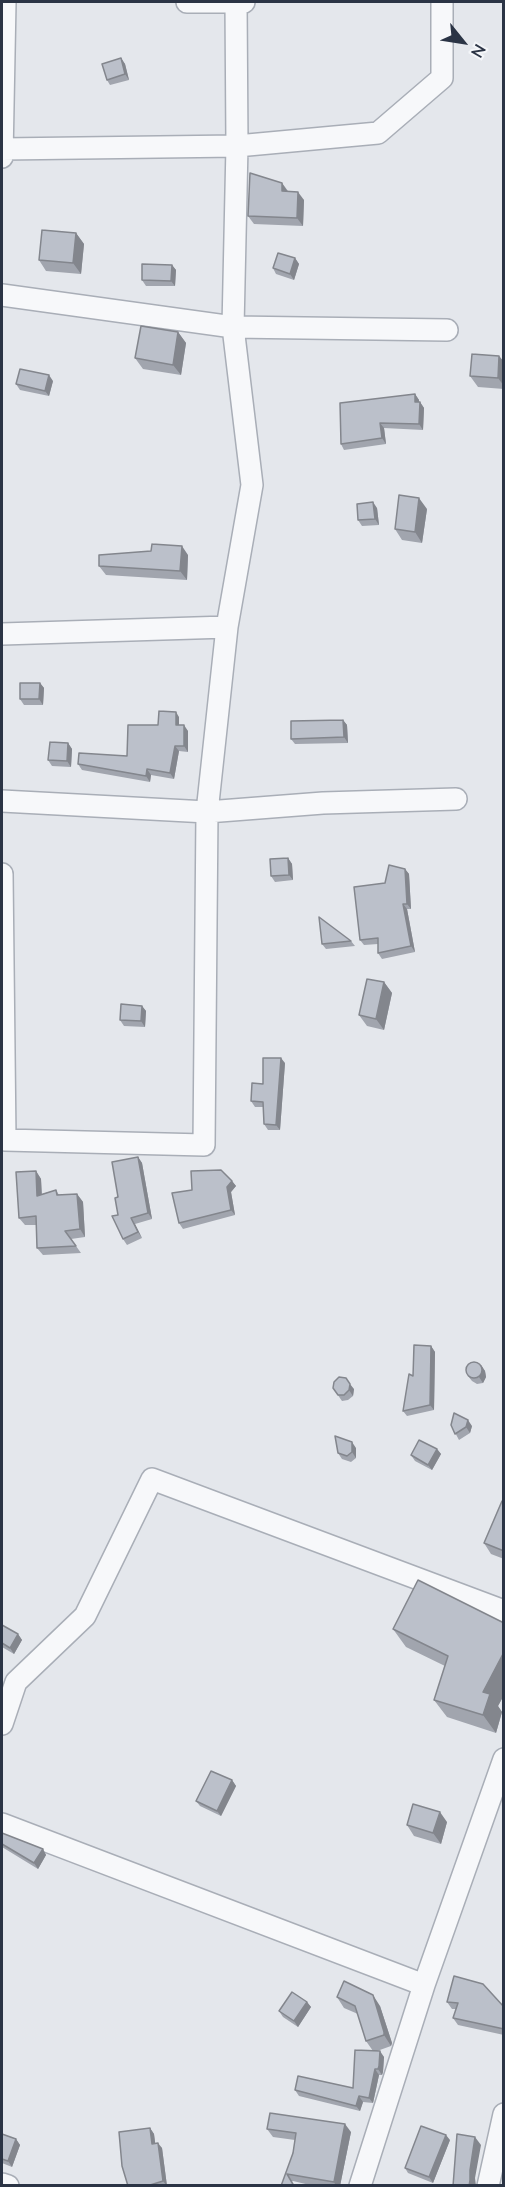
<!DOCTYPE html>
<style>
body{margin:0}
#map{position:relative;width:505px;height:2187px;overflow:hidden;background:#e4e7ec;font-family:Lato,sans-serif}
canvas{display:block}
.frame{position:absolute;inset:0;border:3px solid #2b3445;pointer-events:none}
.north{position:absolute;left:433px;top:12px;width:60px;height:60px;-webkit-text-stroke:4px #f4f6f9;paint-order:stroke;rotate:120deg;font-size:16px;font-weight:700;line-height:24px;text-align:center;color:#2b3445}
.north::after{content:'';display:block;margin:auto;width:21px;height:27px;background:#2b3445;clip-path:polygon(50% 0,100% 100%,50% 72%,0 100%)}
</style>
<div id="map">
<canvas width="505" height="2187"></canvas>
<div class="frame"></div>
<div class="north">N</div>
</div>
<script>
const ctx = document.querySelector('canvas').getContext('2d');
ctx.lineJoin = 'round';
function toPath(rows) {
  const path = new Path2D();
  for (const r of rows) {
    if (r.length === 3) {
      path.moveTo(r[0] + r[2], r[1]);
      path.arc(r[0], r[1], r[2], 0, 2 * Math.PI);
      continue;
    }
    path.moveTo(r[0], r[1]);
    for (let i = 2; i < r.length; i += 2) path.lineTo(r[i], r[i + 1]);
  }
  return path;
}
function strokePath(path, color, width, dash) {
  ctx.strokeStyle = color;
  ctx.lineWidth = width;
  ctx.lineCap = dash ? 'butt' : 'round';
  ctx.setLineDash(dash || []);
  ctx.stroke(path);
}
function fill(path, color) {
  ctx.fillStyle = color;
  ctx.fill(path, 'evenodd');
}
const minor = toPath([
 [187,2,244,2],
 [2,149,237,146,378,133,442,78,442,2],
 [2,157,5,2],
 [2,295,233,327,447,330],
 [2,634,227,627],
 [2,801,207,812,323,803,456,799],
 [2,874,5,1140,204,1145,207,812,227,627,252,485,233,327,237,146,236,2],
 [2,1724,16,1682,85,1616,152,1479,504,1611],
 [2,1824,424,1985],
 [2,2184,8,2186],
 [360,2186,424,1985,504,1759],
 [488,2186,504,2114]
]);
strokePath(minor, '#a9aeb7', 24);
strokePath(minor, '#f7f8fa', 21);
fill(toPath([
 [121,58,125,64,129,80,110,85,107,80],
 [282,183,288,191,304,200,303,226,254,224,248,216],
 [76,233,84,244,81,274,46,271,39,260],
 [295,258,299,264,294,280,276,274,273,268],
 [172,265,176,270,175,286,146,286,142,280],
 [178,332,186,343,181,375,143,369,135,358],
 [499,356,504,362,504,389,478,387,470,376],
 [53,381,49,396,20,390,16,384],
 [415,394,419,400,419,402,420,402,424,408,423,430,384,428,386,444,344,450,341,444],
 [377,508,379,525,362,526,358,520],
 [427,509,422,543,402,540,395,529],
 [151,551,188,555,187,580,106,575,99,566],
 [40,683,44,688,43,705,24,705,20,699],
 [179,717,179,725,188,731,188,752,179,751,174,779,151,775,150,782,82,770,78,764,127,756,158,725],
 [343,720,347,725,348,743,295,744,291,739],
 [68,743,72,749,71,767,52,766,48,760],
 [288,858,292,864,293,880,275,882,271,876],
 [405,869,409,874,411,909,407,909,415,952,382,959,378,953,378,944,364,945,360,940,385,883],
 [351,941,355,946,326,949,322,944],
 [384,982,392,993,384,1030,367,1026,359,1015],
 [142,1006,146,1011,145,1027,124,1026,120,1020],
 [285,1063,280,1130,268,1130,264,1124,264,1107,255,1107,251,1101,263,1084],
 [138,1157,142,1163,152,1219,135,1224,142,1238,127,1245,123,1239,118,1215,118,1197],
 [36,1171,41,1179,42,1194,56,1190,59,1195,77,1194,83,1202,85,1237,71,1239,81,1253,43,1255,37,1248,36,1225,25,1225,19,1218],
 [232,1181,236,1186,231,1192,235,1215,183,1229,179,1223,192,1190],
 [431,1346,435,1352,434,1410,407,1416,403,1411,413,1376],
 [481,1365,485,1371,486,1377,483,1383,477,1384,472,1381,468,1376],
 [333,1388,354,1389,353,1396,348,1400,342,1401],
 [451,1425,472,1426,470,1433,459,1440],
 [356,1448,356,1458,351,1462,342,1459,338,1453],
 [437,1449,441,1454,432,1470,415,1461,411,1455],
 [504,1502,504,1559,491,1554,484,1543],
 [504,1623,504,1695,498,1706,502,1712,496,1733,447,1717,434,1700,445,1666,406,1647,393,1629],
 [2,1625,18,1634,22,1640,14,1654,2,1647],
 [232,1780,236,1786,221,1816,200,1806,196,1801],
 [447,1822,441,1844,414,1836,407,1825],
 [2,1833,43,1849,46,1855,38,1869,2,1847],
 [337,1997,380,2006,392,2043,391,2046,377,2051,384,2057,383,2072,382,2075,379,2075,373,2103,363,2102,360,2111,299,2096,295,2090,353,2088,373,2051,366,2041,358,2014,344,2008],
 [307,2002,311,2007,298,2027,283,2017,279,2011],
 [447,2002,503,2007,504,2035,458,2025,453,2018,456,2009,452,2009],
 [150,2128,154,2134,155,2143,162,2148,167,2186,128,2186],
 [267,2129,351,2132,340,2186,314,2186,293,2181,281,2186,293,2153,295,2140,273,2137],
 [2,2134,16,2139,20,2145,12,2167,2,2163],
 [450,2140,433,2183,408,2173,405,2168]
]), '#a1a5ae');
fill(toPath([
 [121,58,125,64,129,80,125,74],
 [282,183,288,192,282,191],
 [298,192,304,200,303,226,297,218],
 [76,233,84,244,81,274,73,263],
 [295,258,299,264,294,280,290,274],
 [172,265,176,270,175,286,171,281],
 [178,332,186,343,181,375,173,365],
 [499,356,504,362,504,386,498,378],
 [49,375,53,381,49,396,45,391],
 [415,394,419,400,419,408,415,402],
 [420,402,424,408,423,430,419,424],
 [380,423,384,428,386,444,382,438],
 [419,498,427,509,422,543,415,532],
 [373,502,377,508,379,525,375,519],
 [182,546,188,555,187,580,180,571],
 [40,683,44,688,43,705,39,699],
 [176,712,179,717,179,731,176,725],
 [343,720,347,725,348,743,344,737],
 [184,725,188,731,188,752,184,746],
 [68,743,72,749,71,767,67,761],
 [175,746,179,751,174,779,170,773],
 [147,769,151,775,150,782,146,776],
 [288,858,292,864,293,880,289,875],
 [405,869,409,874,411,909,407,904],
 [403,904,407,909,415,952,411,946],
 [384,982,392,993,384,1030,376,1019],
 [142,1006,146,1011,145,1027,141,1021],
 [281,1058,285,1063,280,1130,276,1125],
 [138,1157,142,1163,152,1219,148,1213],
 [36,1171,41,1179,42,1204,37,1196],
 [232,1181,236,1186,231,1192,235,1215,231,1210,227,1187],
 [77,1194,83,1202,85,1237,80,1229],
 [131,1218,135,1224,142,1238,138,1232],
 [431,1346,435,1352,434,1410,430,1405],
 [481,1365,485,1371,486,1377,483,1383,479,1377],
 [350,1384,354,1389,353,1396,349,1390],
 [468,1420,472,1426,470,1433,466,1427],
 [352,1442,356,1448,356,1458,352,1452],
 [437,1449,441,1454,432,1470,428,1465],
 [18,1634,22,1640,14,1654,10,1648],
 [504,1652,504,1695,498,1706,502,1712,496,1733,483,1715,483,1692],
 [232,1780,236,1786,221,1816,217,1811],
 [440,1812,447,1822,441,1844,433,1833],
 [43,1849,46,1855,38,1869,34,1863],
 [373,1995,380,2006,392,2043,391,2046,384,2035],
 [307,2002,311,2007,298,2027,294,2021],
 [380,2051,384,2057,383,2072,382,2075,378,2069],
 [375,2069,379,2075,373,2103,369,2098],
 [359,2096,363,2102,360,2111,356,2106],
 [345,2124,351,2132,340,2186,336,2186,334,2182],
 [150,2128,154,2134,156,2149,152,2144],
 [446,2135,450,2140,433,2183,429,2177],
 [475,2137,481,2145,475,2178,476,2186,469,2186,470,2170],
 [16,2139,20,2145,12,2167,8,2161],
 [158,2143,162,2148,167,2186,163,2181]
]), '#83868d');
const building = toPath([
 [121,58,125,74,107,80,102,64,121,58],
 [250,173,282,183,282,191,298,192,297,218,248,216,250,173],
 [42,230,76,233,73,263,39,260,42,230],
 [278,253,295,258,290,274,273,268,278,253],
 [142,264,172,265,171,281,142,280,142,264],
 [141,326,178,332,173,365,135,358,141,326],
 [472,354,499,356,498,378,470,376,472,354],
 [20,369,49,375,45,391,16,384,20,369],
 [415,394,415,402,420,402,419,424,380,423,382,438,341,444,340,403,415,394],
 [399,495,419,498,415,532,395,529,399,495],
 [373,502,375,519,358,520,357,504,373,502],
 [152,544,182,546,180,571,99,566,99,555,151,551,152,544],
 [20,683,40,683,39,699,20,699,20,683],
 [159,711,176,712,176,725,184,725,184,746,175,746,170,773,147,769,146,776,78,764,79,753,127,756,128,725,158,725,159,711],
 [343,720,344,737,291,739,291,721,343,720],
 [50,742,68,743,67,761,48,760,50,742],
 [288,858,289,875,271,876,270,859,288,858],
 [389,865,405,869,407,904,403,904,411,946,378,953,378,938,360,940,354,887,385,883,389,865],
 [319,917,351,941,322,944,319,917],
 [367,979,384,982,376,1019,359,1015,367,979],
 [121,1004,142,1006,141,1021,120,1020,121,1004],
 [263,1058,281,1058,276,1125,264,1124,263,1102,251,1101,252,1083,263,1084,263,1058],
 [138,1157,148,1213,131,1218,138,1232,123,1239,112,1216,118,1215,115,1198,118,1197,112,1162,138,1157],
 [221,1170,232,1181,227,1187,231,1210,179,1223,172,1193,192,1190,191,1171,221,1170],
 [36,1171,37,1196,56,1190,57,1195,77,1194,80,1229,65,1231,76,1246,37,1248,36,1216,19,1218,16,1172,36,1171],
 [414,1345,431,1346,430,1405,403,1411,409,1374,413,1376,414,1345],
 [474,1370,8],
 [339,1377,346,1378,350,1384,349,1390,344,1395,338,1395,333,1388,334,1382,339,1377],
 [454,1413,468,1420,466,1427,455,1434,451,1425,454,1413],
 [335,1436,352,1442,352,1452,347,1456,338,1453,335,1436],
 [419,1440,437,1449,428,1465,411,1455,419,1440],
 [502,1501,504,1502,504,1551,484,1543,502,1501],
 [418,1580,504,1623,504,1652,483,1692,490,1694,483,1715,434,1700,448,1656,393,1629,418,1580],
 [2,1625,18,1634,10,1648,2,1643,2,1625],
 [211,1771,232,1780,217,1811,196,1801,211,1771],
 [413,1804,440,1812,433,1833,407,1825,413,1804],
 [2,1833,43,1849,34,1863,2,1844,2,1833],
 [454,1976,483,1984,504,2007,504,2029,453,2018,458,2003,447,2002,454,1976],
 [344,1981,373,1995,384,2032,384,2035,366,2041,355,2006,337,1997,344,1981],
 [292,1992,307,2002,294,2021,279,2011,292,1992],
 [355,2050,380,2051,379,2066,378,2069,375,2069,369,2098,359,2096,356,2106,295,2090,298,2076,353,2088,355,2050],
 [270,2113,345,2124,334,2182,287,2174,294,2186,281,2186,293,2153,296,2133,267,2129,270,2113],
 [421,2126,446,2135,429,2177,405,2168,421,2126],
 [150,2128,152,2144,158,2143,163,2181,147,2186,128,2186,122,2166,119,2132,150,2128],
 [2,2134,16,2139,8,2161,2,2159,2,2134],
 [457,2134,475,2137,470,2170,470,2180,469,2186,453,2186,457,2134]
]);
fill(building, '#bbc0ca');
strokePath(building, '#83868d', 1.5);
</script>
